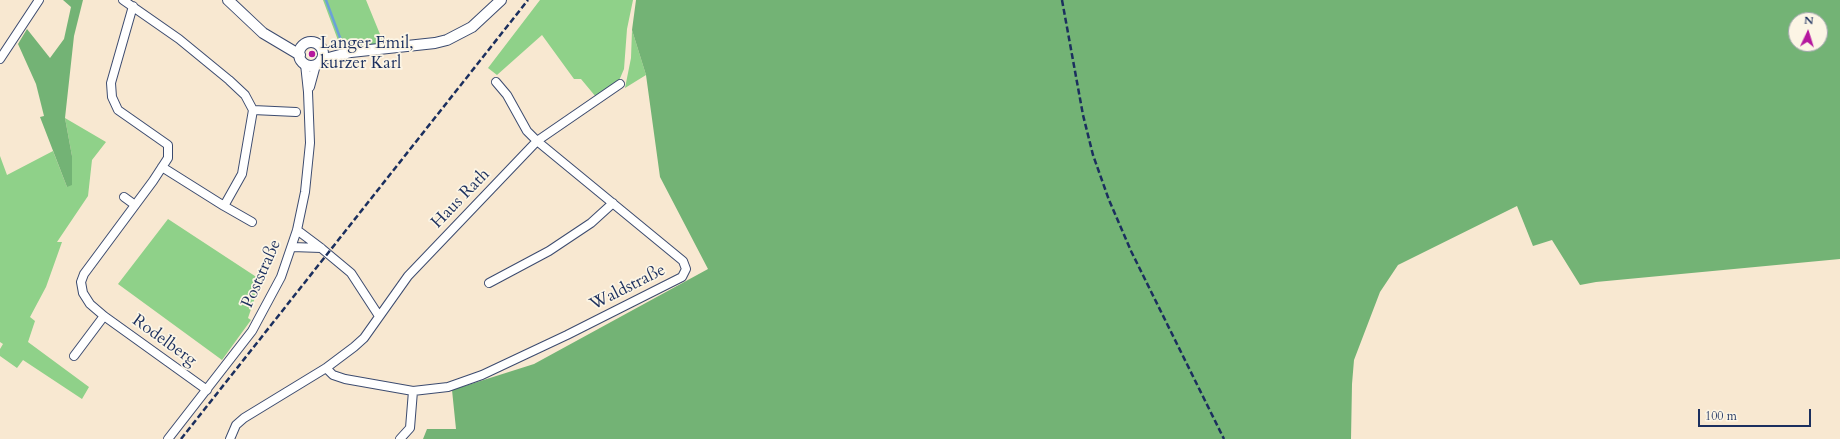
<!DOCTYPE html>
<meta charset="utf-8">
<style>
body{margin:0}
#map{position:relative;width:1840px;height:439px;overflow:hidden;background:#f8e8d1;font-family:Cardo,serif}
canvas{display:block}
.north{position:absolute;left:1788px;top:12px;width:40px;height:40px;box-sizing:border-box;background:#fcf5e5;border:1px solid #a2a6af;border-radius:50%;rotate:4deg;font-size:11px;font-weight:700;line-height:16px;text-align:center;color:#1b2f5e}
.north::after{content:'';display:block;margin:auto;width:14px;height:18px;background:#b5179e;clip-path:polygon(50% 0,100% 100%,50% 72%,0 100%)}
.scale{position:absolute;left:1698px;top:409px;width:113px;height:18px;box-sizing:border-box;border:2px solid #1b2f5e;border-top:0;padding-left:5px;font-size:12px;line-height:14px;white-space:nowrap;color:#1b2f5e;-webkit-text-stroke:3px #fcf5e5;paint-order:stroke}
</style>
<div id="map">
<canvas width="1840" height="439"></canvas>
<div class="north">N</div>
<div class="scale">100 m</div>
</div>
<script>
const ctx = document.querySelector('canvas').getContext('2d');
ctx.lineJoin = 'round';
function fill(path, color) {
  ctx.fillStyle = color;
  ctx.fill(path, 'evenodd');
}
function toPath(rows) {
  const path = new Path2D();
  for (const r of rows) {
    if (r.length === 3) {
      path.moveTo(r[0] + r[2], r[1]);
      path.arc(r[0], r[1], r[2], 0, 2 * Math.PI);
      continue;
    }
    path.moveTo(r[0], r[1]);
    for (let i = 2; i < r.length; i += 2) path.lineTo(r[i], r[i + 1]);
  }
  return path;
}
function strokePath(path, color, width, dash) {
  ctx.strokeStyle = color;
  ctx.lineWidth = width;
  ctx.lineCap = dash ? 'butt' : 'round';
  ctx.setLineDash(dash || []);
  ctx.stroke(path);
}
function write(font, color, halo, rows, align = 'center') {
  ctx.font = font + ' Cardo,serif';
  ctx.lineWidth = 3.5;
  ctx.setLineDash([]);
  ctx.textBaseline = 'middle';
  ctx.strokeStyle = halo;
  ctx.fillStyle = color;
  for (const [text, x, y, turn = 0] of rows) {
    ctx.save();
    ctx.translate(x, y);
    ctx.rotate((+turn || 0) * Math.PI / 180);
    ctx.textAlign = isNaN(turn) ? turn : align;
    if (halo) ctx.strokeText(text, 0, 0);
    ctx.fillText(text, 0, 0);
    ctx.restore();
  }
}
fill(toPath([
 [323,0,366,0,384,44,361,46,353,44,339,43],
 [540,0,633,0,627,29,624,69,618,83,596,97,581,79,574,79,542,35,497,75,488,68],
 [632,30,646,75,625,88,631,58],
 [65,118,106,142,92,160,88,196,57,242,62,242,46,287,30,317,35,321,28,342,89,387,82,399,23,360,17,368,0,356,0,349,3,344,0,342,0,156,7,175,53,151,67,187,72,156],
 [168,219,261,280,248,318,251,320,222,360,118,284]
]), '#8fd189');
fill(toPath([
 [63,0,83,0,74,36,65,118,72,156,72,185,67,187,40,117,44,116,36,84,18,44,27,29,50,58,64,39,71,7],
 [636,0,1840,0,1840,259,1596,282,1580,285,1552,240,1533,246,1517,206,1398,265,1380,292,1354,360,1352,384,1351,439,423,439,427,429,456,429,452,390,534,364,708,269,660,177,646,75,632,30],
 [1796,20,1820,20,1820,44,1796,44]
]), '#73b375');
strokePath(toPath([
 [326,0,342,43]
]), '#6ba1d8', 2.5);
const minor = toPath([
 [123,0,179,39,229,80,245,95,253,110,242,174,224,206,162,167],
 [133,6,111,83,112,97,118,110,168,145,168,158,153,181,84,274,81,282,83,293,90,304,104,316,207,390],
 [0,59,39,0],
 [310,87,316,65],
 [253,110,296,112],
 [124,197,135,205],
 [224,206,252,222],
 [297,230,321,248,351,273,379,316],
 [292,247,321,248],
 [489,283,549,251,591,223,613,203],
 [74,356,104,316],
 [326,368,333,375,345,379,413,391,448,387,482,375,567,335,682,277,686,269,683,261,537,141,527,131,507,95,496,82],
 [168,439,252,331,281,277,297,230,305,192,310,143,308,92,305,64],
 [230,439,236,425,244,418,326,368,354,347,364,338,408,276,537,141,620,84],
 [400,439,410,428,413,391]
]);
const major = toPath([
 [228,0,263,33,300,55],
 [311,54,12],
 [321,60,351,52,435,43,447,40,472,27,501,0]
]);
strokePath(minor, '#3c4b6f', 10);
strokePath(major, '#3c4b6f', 12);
strokePath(minor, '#fff', 8);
strokePath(major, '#fff', 10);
strokePath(toPath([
 [1062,0,1083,115,1093,155,1109,200,1131,251,1224,439],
 [181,439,528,0]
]), '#1b2f5e', 2.5, [6, 3]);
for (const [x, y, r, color] of [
 [312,54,4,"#b5179e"]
]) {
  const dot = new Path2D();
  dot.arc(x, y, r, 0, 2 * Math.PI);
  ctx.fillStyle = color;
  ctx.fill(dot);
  strokePath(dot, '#fcf5e5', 1.5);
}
write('17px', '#1b2f5e', '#fcf5e5', [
 ["Langer Emil,",320,44],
 ["kurzer Karl",320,64]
], 'left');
write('17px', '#1b2f5e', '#fcf5e5', [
 ["Haus Rath",461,199,-46],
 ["Poststraße",262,274,-66],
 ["Waldstraße",628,288,-27],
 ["Rodelberg",164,341,36]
]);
</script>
